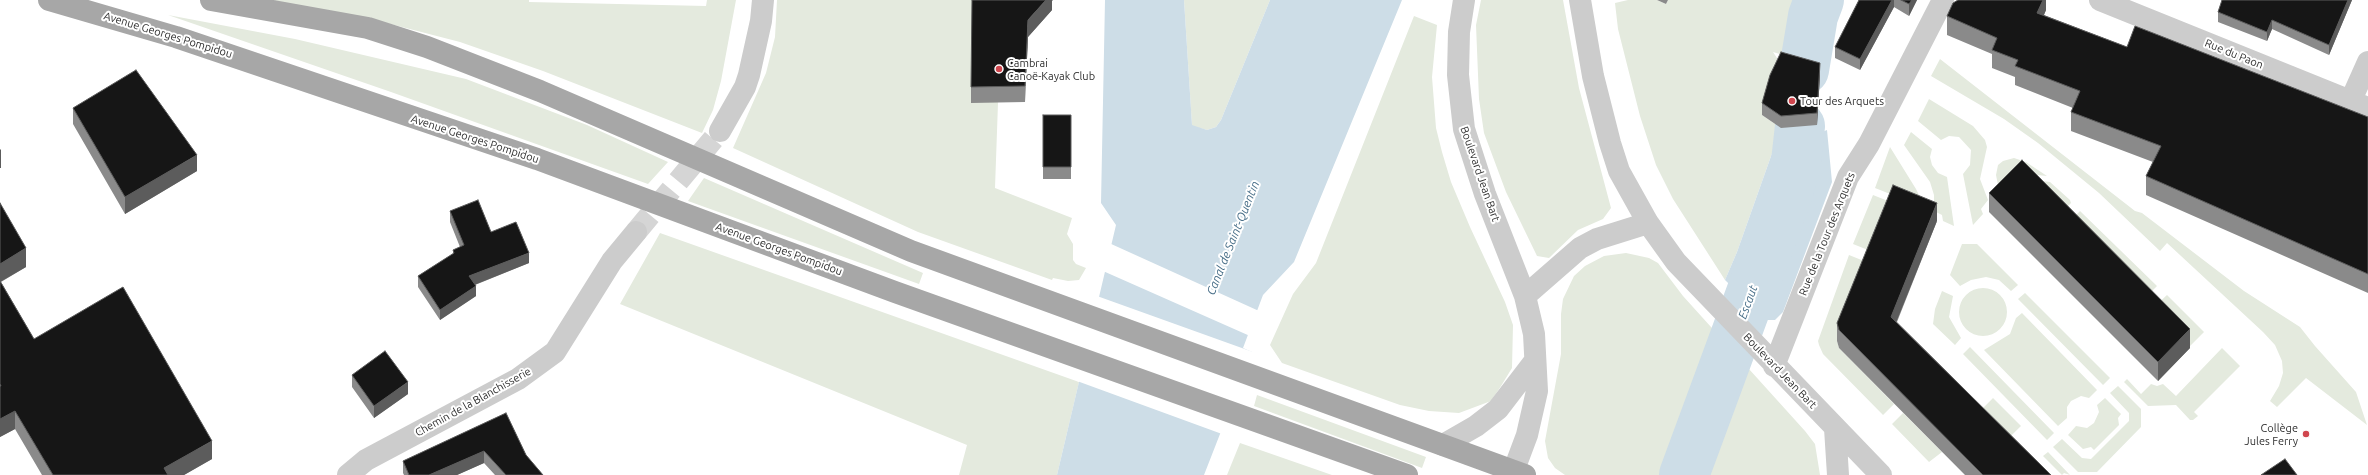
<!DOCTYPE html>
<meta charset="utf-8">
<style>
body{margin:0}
canvas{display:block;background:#fff}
</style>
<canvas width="2368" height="475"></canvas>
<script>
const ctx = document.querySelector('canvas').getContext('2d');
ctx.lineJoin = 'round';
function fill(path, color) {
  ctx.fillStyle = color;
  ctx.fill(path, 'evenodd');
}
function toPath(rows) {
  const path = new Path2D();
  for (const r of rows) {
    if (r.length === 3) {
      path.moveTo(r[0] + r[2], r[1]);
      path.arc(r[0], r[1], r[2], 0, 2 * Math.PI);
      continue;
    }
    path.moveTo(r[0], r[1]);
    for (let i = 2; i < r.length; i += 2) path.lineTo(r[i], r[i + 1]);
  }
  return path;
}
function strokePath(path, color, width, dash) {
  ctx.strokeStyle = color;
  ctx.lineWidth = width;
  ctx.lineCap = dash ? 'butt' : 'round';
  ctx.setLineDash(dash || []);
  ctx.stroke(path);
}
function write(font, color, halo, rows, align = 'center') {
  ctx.font = font + ' Ubuntu,sans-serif';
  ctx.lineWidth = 4;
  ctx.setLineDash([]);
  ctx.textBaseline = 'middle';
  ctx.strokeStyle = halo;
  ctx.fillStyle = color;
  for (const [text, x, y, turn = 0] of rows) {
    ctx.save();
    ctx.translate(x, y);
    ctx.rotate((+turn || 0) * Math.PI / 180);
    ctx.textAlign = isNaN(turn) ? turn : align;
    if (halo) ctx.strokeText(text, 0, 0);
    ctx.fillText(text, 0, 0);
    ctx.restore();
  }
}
fill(toPath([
 [270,0,529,0,529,2,706,6,707,0,736,0,721,81,713,110,702,133,543,71,460,42,371,19],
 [777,0,973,0,998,103,995,188,1072,218,1067,234,1073,244,1073,260,1076,264,1086,268,1079,280,1068,281,1053,278,1052,280,918,232,733,148,766,73,775,37],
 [1184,0,1270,0,1221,120,1216,127,1207,130,1192,126],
 [1481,0,1563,0,1579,88,1611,208,1603,219,1578,230,1549,258,1537,256,1506,192,1484,133,1479,99,1476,25],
 [1628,0,1657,0,1666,4,1668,0,1805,0,1783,55,1773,52,1781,64,1762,115,1781,128,1737,252,1725,280,1673,199,1656,165,1640,116,1618,29,1615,3],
 [168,15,295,39,466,79,587,125,668,162,648,184,391,92],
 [1414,16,1437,25,1432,77,1436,128,1442,152,1451,182,1470,227,1505,302,1513,325,1512,368,1501,386,1491,401,1459,413,1429,411,1400,405,1282,363,1270,345,1293,294,1316,263],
 [1940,59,2135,211,2142,213,2244,291,2300,327,2315,346,2356,392,2367,425,2306,378,2277,407,2270,401,2279,386,2283,373,2282,361,2275,345,2263,332,2167,243,2160,251,2099,193,2038,143,2004,119,1931,76],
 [1929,99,1973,126,1985,140,1987,147,1980,179,1988,200,1981,209,1983,214,1973,225,1963,174,1970,165,1971,150,1959,137,1949,136,1941,140,1918,121],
 [1911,132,1932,149,1930,157,1932,165,1938,173,1947,177,1954,226,1943,221,1942,215,1934,211,1934,195,1930,182,1904,145],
 [1890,147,1916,189,1919,195,1918,205,1875,188],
 [2014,158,2026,162,2047,176,2027,174,1998,185,1996,175,1998,165,2003,161],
 [704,178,923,273,919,284,688,201],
 [2042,181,2050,182,2070,200,2071,203,2058,216],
 [1873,195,1893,203,1873,252,1853,244],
 [2080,211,2157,286,2143,300,2067,224],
 [660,233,1079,382,1057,475,959,475,967,445,620,304],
 [1962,244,1977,244,2018,285,2011,291,1999,280,1986,277,1971,280,1960,286,1950,275],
 [1626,253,1649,258,1658,263,1683,296,1805,431,1815,444,1820,475,1565,475,1555,468,1548,458,1545,441,1561,354,1561,314,1563,299,1574,276,1585,266,1604,256],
 [1849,255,1869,263,1837,341,1839,348,1894,404,1883,415,1823,354,1819,345,1818,341],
 [1983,312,24],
 [1942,291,1953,296,1949,317,1961,338,1955,345,1933,324,1935,309],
 [2025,293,2110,378,2103,385,2018,299],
 [2167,295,2204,332,2189,347,2152,309],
 [2022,313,2097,390,2089,398,2081,396,2071,401,2067,407,2067,418,2058,426,1984,350,2010,334,2016,318],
 [1970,347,2054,433,2047,440,1963,354],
 [2222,348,2240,366,2194,412,2198,416,2193,420,2190,420,2176,405,2148,406,2124,382,2127,379,2141,394,2151,384,2157,386,2163,384,2176,396],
 [2118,386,2141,409,2141,427,2097,472,2078,472,2053,447,2062,439,2082,458,2091,459,2129,421,2129,413,2110,393],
 [1257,395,1426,457,1422,468,1254,406],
 [1993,398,2021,426,1972,474,1981,410],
 [2105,398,2121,414,2118,418,2119,425,2094,450,2091,447,2083,449,2068,435,2076,426,2087,428,2094,423,2099,412,2097,405],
 [1903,413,1942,452,1929,462,1892,424],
 [1240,443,1332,475,1227,475],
 [2048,452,2070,475,2064,473,2062,475,2043,456]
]), '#e4eade');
fill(toPath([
 [1105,0,1184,0,1192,125,1207,130,1216,127,1221,120,1270,0,1402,0,1294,262,1263,295,1243,348,1252,352,1204,475,1057,475,1116,225,1101,203],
 [1810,126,1817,134,1827,130,1832,182,1783,312,1775,320,1766,320,1725,280,1737,252,1781,128],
 [1716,333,1743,363,1718,439,1681,427],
 [1674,449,1711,461,1707,475,1666,475]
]), '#cddde7');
fill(toPath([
 [1109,243,1259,311,1250,336,1103,271],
 [1097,296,1253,352,1222,434,1077,381],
 [1679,426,1681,427,1720,439,1717,441,1681,429],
 [1675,447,1712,459,1713,461,1672,448]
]), '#fff');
strokePath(toPath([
 [1804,70,1813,16,1819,0],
 [1684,475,1788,193,1796,162,1800,126]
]), '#cddde7', 50);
strokePath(toPath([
 [636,232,720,131]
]), '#d5d5d5', 22, [22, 11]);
strokePath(toPath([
 [1464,0,1459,32,1458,75,1464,129,1485,194,1525,296,1534,334,1537,391,1527,435,1512,475],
 [1580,0,1593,76,1610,143,1619,171,1648,223,1676,262,1881,475],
 [2100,0,2368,108],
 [2351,100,2368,62],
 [720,131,745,87,749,75,761,21,763,0],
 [1525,296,1580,248,1597,239,1648,223],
 [1774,366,1848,177,1869,144,1943,0],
 [1835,428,1838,475],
 [1443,445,1476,426,1498,409,1534,362],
 [348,475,366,460,518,379,555,352,612,261,636,232]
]), '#ccc', 22);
strokePath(toPath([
 [49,0,176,37,537,159,895,292,1407,475],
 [211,0,368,28,427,47,540,91,911,251,1525,475]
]), '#a7a7a7', 22);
fill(toPath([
 [1657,0,1668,0,1666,4],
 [1859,0,1917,0,1909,16,1894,7,1860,70,1835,58,1835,47],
 [2043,0,2046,0,2046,10,2044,15,2127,47,2368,117,2368,293,2146,195,2146,176,2153,162,2071,131,2071,112,2073,108,2015,85,2015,77,1992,68,1992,54,1947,35,1947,16],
 [2352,0,2329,55,2272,29,2267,41,2218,22,2218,12],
 [1052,1,1052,10,1028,37,1025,102,971,103,971,87],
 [1820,75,1817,125,1781,128,1762,115,1762,103],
 [73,108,197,171,125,214,73,124],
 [1043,115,1071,115,1071,179,1043,179],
 [1989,193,2190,348,2158,381,1989,212],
 [0,203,26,267,1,282,34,339,212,459,184,475,42,475,15,429,0,437],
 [450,211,491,232,529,263,475,285,476,296,440,320,418,287,418,276,453,254,453,250,460,247,450,222],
 [1937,221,1897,322,2051,475,1965,475,1839,348,1837,341,1837,323],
 [352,375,408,394,374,418,352,387],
 [506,413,526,455,543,475,495,475,484,463,457,475,404,475,403,473,403,461]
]), '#8a8a8a');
fill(toPath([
 [1046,0,1053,0,1052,1,1052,10,1028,37,1025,102,1028,20],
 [1892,0,1894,0,1894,7,1860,70,1860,59],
 [1912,0,1917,0,1909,16,1909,4],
 [2043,0,2046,0,2046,10,2037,31,2037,13],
 [2348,0,2352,0,2329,55,2329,45],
 [2272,20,2272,29,2267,41,2267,32],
 [1820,63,1820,75,1817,125,1817,113],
 [1,149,1,168,0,168,0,150],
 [197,155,197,171,125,214,125,197],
 [1937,203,1937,221,1891,335,1891,317],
 [26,248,26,267,0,282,0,264],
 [529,253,529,263,469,287,469,276],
 [476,286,476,296,440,320,440,310],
 [2190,329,2190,348,2158,381,2158,362],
 [408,382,408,394,374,418,374,406],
 [15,411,15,429,0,437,0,419],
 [212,441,212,459,184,475,164,475,164,468],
 [484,451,484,463,457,475,429,475]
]), '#5c5c5c');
const building = toPath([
 [972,0,1046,0,1028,20,1025,86,971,87,972,0],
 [1859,0,1892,0,1860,59,1835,47,1859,0],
 [1901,0,1912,0,1909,4,1901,0],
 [1958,0,2043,0,2037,13,2127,47,2135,26,2368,117,2368,274,2146,176,2161,146,2071,112,2080,91,2015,66,2018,60,1992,50,1997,38,1947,16,1953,3,1958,0],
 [2222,0,2348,0,2329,45,2272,20,2267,32,2218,12,2222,0],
 [1781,52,1820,63,1817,113,1781,116,1762,103,1770,75,1781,52],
 [136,70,197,155,125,197,73,108,136,70],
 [1043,115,1071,115,1071,167,1043,167,1043,115],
 [2022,160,2190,329,2158,362,1989,193,2022,160],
 [1893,185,1937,203,1891,317,2051,475,1983,475,1839,330,1837,323,1893,185],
 [478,200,491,232,516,222,529,253,469,276,476,286,440,310,418,276,454,253,453,250,464,245,450,211,478,200],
 [0,203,26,248,0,264,0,203],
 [0,281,34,339,123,287,212,441,164,468,168,475,53,475,15,411,0,419,0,386,1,386,0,384,0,281],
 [385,351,408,382,374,406,352,375,385,351],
 [506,413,526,455,543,475,506,475,484,451,429,475,409,475,403,461,506,413],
 [2285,459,2297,475,2261,475,2285,459]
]);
fill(building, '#161616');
strokePath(building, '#5c5c5c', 1);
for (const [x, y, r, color] of [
 [999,69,4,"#d0464e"],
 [1792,101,4,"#d0464e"],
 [2306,434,4,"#d0464e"]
]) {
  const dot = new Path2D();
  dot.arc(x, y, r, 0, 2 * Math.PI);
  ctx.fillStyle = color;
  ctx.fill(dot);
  strokePath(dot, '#fff', 1.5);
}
write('11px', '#2f2f2f', '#fff', [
 ["Avenue Georges Pompidou",168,35,17],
 ["Rue du Paon",2234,54,22],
 ["Avenue Georges Pompidou",475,139,18],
 ["Boulevard Jean Bart",1480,174,71],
 ["Rue de la Tour des Arquets",1827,234,-68],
 ["Avenue Georges Pompidou",779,249,20],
 ["Boulevard Jean Bart",1780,371,46],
 ["Chemin de la Blanchisserie",473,402,-29]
]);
write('11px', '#2f2f2f', '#fff', [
 ["Cambrai",1007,63],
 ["Canoë-Kayak Club",1007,76],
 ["Tour des Arquets",1800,101],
 ["Collège",2298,428,"right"],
 ["Jules Ferry",2298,441,"right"]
], 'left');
write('italic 12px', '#466d87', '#fff', [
 ["Canal de Saint-Quentin",1233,238,-68],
 ["Escaut",1748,302,-70]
]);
</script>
